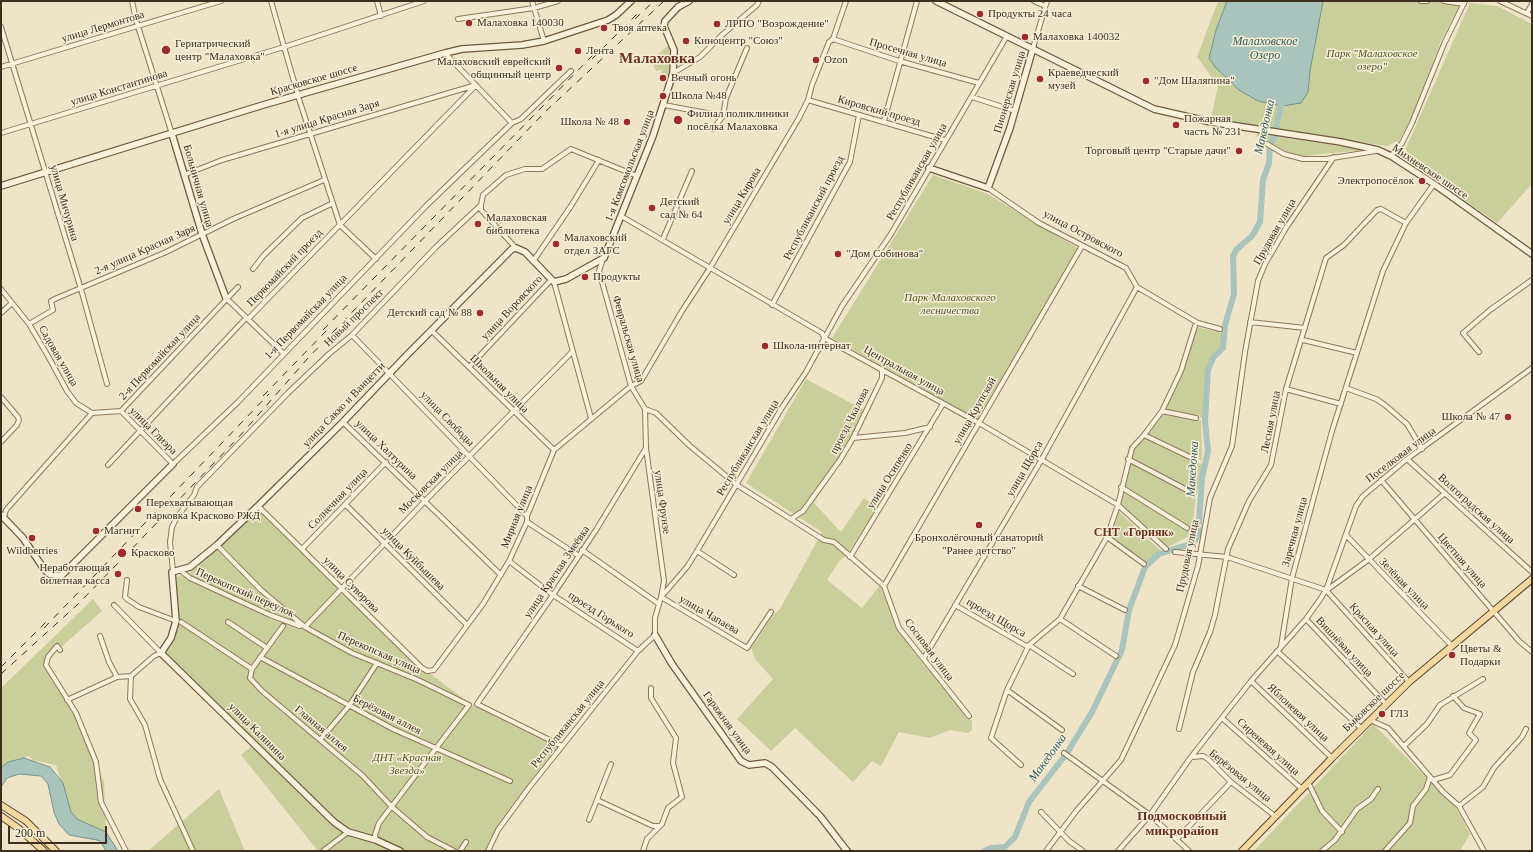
<!DOCTYPE html>
<meta charset="utf-8">
<style>
body{margin:0}
#map{position:relative;width:1533px;height:852px;overflow:hidden;background:#f0e4c8;font-family:"Times New Roman",serif}
canvas{display:block}
.frame{position:absolute;inset:0;border:2px solid #3d2e20;pointer-events:none}
.scale{position:absolute;left:8px;top:826px;width:99px;height:18px;box-sizing:border-box;border:2px solid #3d2e20;border-top:0;padding-left:5px;font-size:12px;line-height:14px;white-space:nowrap;color:#3d2e20;-webkit-text-stroke:3px #f7eed8;paint-order:stroke}
</style>
<div id="map">
<canvas width="1533" height="852"></canvas>
<div class="frame"></div>
<div class="scale">200 m</div>
</div>
<script>
const ctx = document.querySelector('canvas').getContext('2d');
ctx.lineJoin = 'round';
function fill(path, color) {
  ctx.fillStyle = color;
  ctx.fill(path, 'evenodd');
}
function toPath(rows) {
  const path = new Path2D();
  for (const r of rows) {
    path.moveTo(r[0], r[1]);
    for (let i = 2; i < r.length; i += 2) path.lineTo(r[i], r[i + 1]);
  }
  return path;
}
function strokePath(path, color, width, dash) {
  ctx.strokeStyle = color;
  ctx.lineWidth = width;
  ctx.lineCap = dash ? 'butt' : 'round';
  ctx.setLineDash(dash || []);
  ctx.stroke(path);
}
function write(font, color, halo, rows, align = 'center') {
  ctx.font = font + ' "Times New Roman",serif';
  ctx.lineWidth = 3;
  ctx.setLineDash([]);
  ctx.textBaseline = 'middle';
  ctx.strokeStyle = halo;
  ctx.fillStyle = color;
  for (const [text, x, y, turn = 0] of rows) {
    ctx.save();
    ctx.translate(x, y);
    ctx.rotate((+turn || 0) * Math.PI / 180);
    ctx.textAlign = isNaN(turn) ? turn : align;
    if (halo) ctx.strokeText(text, 0, 0);
    ctx.fillText(text, 0, 0);
    ctx.restore();
  }
}
fill(toPath([
 [1218,1,1227,1,1216,30,1209,58,1215,67,1239,90,1258,101,1282,106,1310,71,1323,1,1462,1,1441,41,1413,116,1399,141,1387,146,1278,131,1211,118,1218,86,1197,57],
 [1470,3,1497,6,1532,24,1532,184,1497,223,1407,160,1406,148],
 [670,44,672,54,672,72,669,84,660,79,662,70,656,71,652,59],
 [1257,133,1364,150,1303,156,1284,151,1257,136],
 [933,175,988,194,1043,228,1078,248,979,420,832,338],
 [1197,327,1223,333,1222,347,1212,357,1207,370,1203,418,1164,410,1182,371],
 [806,379,864,410,842,460,814,503,841,532,864,498,877,508,846,556,840,560,827,580,862,608,880,585,897,629,922,662,972,721,972,730,968,733,950,730,930,738,899,732,881,766,872,761,853,782,795,728,771,751,737,719,773,679,755,659,751,648,774,614,780,609,822,532,746,483],
 [1162,412,1201,420,1202,461,1146,435],
 [1145,436,1202,464,1197,494,1129,458,1133,448],
 [1128,461,1196,496,1192,530,1123,487],
 [1122,490,1193,534,1164,549,1118,507],
 [258,509,302,549,342,593,421,667,471,704,558,747,496,828,485,851,318,851,241,755,254,744,300,785,164,653,176,631,174,577,187,575],
 [1117,510,1161,551,1145,566,1107,538],
 [93,599,102,611,51,656,47,666,86,736,104,782,106,832,77,819,71,812,56,765,33,760,29,756,8,762,1,768,1,688],
 [1373,724,1455,806,1470,834,1460,851,1254,851],
 [219,789,245,851,148,851]
]), '#c9cf9b');
const water = toPath([
 [1227,1,1323,1,1310,71,1308,92,1301,103,1282,106,1258,101,1239,90,1215,67,1209,58,1216,30,1227,1],
 [24,758,50,767,63,783,71,812,77,819,106,832,118,851,106,851,100,841,97,840,69,835,59,824,54,812,48,784,41,776,19,774,7,778,1,787,1,768,8,762,24,758]
]);
fill(water, '#a9c4bc');
strokePath(water, '#6f938a', 1);
strokePath(toPath([
 [984,851,991,848,1005,847,1015,837,1029,802,1067,753,1092,712,1122,650,1129,610,1145,567,1159,554,1193,543,1198,536,1202,478,1208,451,1205,421,1208,370,1213,358,1223,348,1225,325,1234,294,1233,256,1237,249,1252,236,1260,222,1263,180,1269,163,1270,144,1278,131,1276,126,1283,99]
]), '#a9c4bc', 6);
const street = toPath([
 [132,1,136,20,172,134],
 [271,1,299,99,340,225,376,259],
 [377,1,381,16],
 [532,1,544,41],
 [1034,1,1045,6],
 [1421,1,1427,1],
 [1444,1,1464,4],
 [1500,1,1532,16],
 [1527,13,1532,4],
 [458,19,534,8,558,1],
 [1,27,81,289,107,384],
 [833,39,899,61,979,83],
 [1033,48,1047,1],
 [445,53,512,123],
 [1,67,221,1],
 [673,73,700,57,722,35,757,5,759,1],
 [972,97,1015,111],
 [808,100,945,140],
 [664,105,723,116],
 [884,121,917,1],
 [713,129,723,116,726,98,747,48],
 [1,133,284,47,424,1],
 [1267,144,1284,154,1303,159,1326,159,1376,151],
 [1391,156,1402,143,1412,123,1444,44,1465,1],
 [184,175,222,160,476,85],
 [988,188,1039,223,1126,268,1137,287,1198,323,1220,329],
 [481,205,481,210,516,248],
 [621,216,822,333,824,338,979,423,1118,505,1166,549],
 [663,239,692,171],
 [603,259,599,271,631,386,645,409,656,413,690,446,737,485,824,540,834,542,884,586,899,628,969,716],
 [534,260,571,206,599,160],
 [253,269,264,255,302,218,333,203],
 [554,282,591,418],
 [1,289,29,324,48,356,67,391,76,403,92,413,121,411,238,287],
 [226,298,284,354],
 [772,305,850,162,859,115],
 [1,313,12,303],
 [1250,322,1305,328],
 [29,324,53,310,51,301,57,298,164,253,233,219,324,180],
 [431,330,554,450],
 [352,335,527,516],
 [1303,340,1357,353],
 [1479,352,1463,333,1490,310,1532,280],
 [470,366,551,280],
 [1346,388,1376,399,1385,405,1407,424,1422,449],
 [1286,389,1341,404],
 [1,397,18,417,19,420,17,425,1,442],
 [645,409,646,448,664,581,661,597,747,648,771,612],
 [121,411,173,464,238,402,426,206,512,123,521,119,571,71],
 [1162,411,1196,418],
 [343,422,501,575],
 [1144,435,1192,458],
 [853,438,905,433,930,427],
 [1128,459,1187,490],
 [1407,459,1532,572],
 [108,465,246,318,249,318,476,85],
 [1381,480,1519,641,1532,652],
 [1121,487,1187,528],
 [346,505,467,625],
 [258,506,421,667,427,671,434,670,483,604,509,561,527,522,527,516,554,450,631,386,641,381,682,311,710,268,799,118,808,100,812,85,829,42,833,39,846,1],
 [4,517,6,510,92,413],
 [791,519,803,511,840,460,853,438,882,378,882,369],
 [527,522,579,556],
 [1346,535,1451,645],
 [1107,537,1144,564],
 [217,545,261,590,305,627,352,653,418,680,469,705,379,823,375,835,376,840],
 [303,548,386,462],
 [582,550,659,604],
 [697,551,734,575],
 [1175,552,1227,557,1326,590,1409,682],
 [850,557,943,404],
 [509,561,553,595,638,651],
 [173,571,170,542,172,527,177,517,194,495,197,487,288,393,329,354,352,335,436,247,481,205,483,195,506,175,525,169,542,169,571,149,637,176],
 [181,571,190,578,270,615,300,626],
 [127,580,125,597,127,599,139,607,176,621],
 [884,586,1082,246],
 [1078,586,1125,610],
 [1327,590,1368,560,1445,493],
 [114,605,161,653],
 [955,605,1028,647],
 [1060,619,1116,656],
 [1306,619,1386,704],
 [181,622,252,669,250,678,262,691,363,776,392,807,427,837,454,851],
 [228,622,267,648],
 [305,627,426,500,572,352],
 [100,636,109,662,117,677],
 [1029,645,1073,674],
 [1281,646,1292,578,1315,493,1332,431,1383,271,1406,223,1434,184],
 [60,650,57,646,48,657,46,665,76,713,96,762,101,802,126,851],
 [1277,651,1361,728],
 [260,657,393,729,510,781],
 [924,658,1042,459,1137,287],
 [252,669,283,626],
 [131,676,130,699,145,725,160,779,193,851],
 [1251,681,1332,758],
 [1007,690,1062,730],
 [67,700,117,677,131,676,154,656,161,653],
 [1222,718,1302,789],
 [1370,720,1388,728,1443,792,1459,806,1484,851],
 [1179,729,1193,672,1210,632,1215,615,1228,549,1249,501,1271,465,1286,389,1326,258,1344,245,1377,210,1381,209,1406,223],
 [320,740,349,706,377,663],
 [562,746,477,704,553,595,596,530,646,448],
 [1404,746,1427,724,1440,705,1483,679],
 [1064,753,1150,815,1189,851],
 [1192,757,1203,756,1208,759,1231,782,1275,816],
 [1021,765,991,738,1007,690,1029,645,1060,619,1107,537,1118,505,1132,448,1144,435,1162,411,1181,371,1195,326],
 [1433,780,1450,775,1476,740,1469,733,1480,714,1464,708,1453,696],
 [1308,782,1322,811,1342,832],
 [597,800,653,826,660,826],
 [1459,806,1483,787,1494,768,1522,737,1526,729],
 [1041,812,1069,841,1083,851],
 [589,820,611,764],
 [1177,839,1231,782],
 [323,851,348,832],
 [460,851,466,842],
 [488,851,498,830,528,789,638,651,655,635,655,618,661,597,687,567,697,551,783,406,806,372,842,306,891,234,1007,36],
 [643,851,647,839,662,824,668,808,682,797,673,763,676,738,651,698,651,688],
 [1046,851,1077,810,1121,760,1175,645,1198,566,1210,498,1232,446,1245,352,1258,281,1265,264,1286,228,1334,157],
 [1118,851,1150,815,1191,757,1251,681,1306,619,1319,601,1326,590,1356,506,1363,496,1407,459,1532,368],
 [1322,851,1335,840,1357,809,1371,799,1378,789],
 [1385,851,1410,823,1413,806,1426,789,1430,777]
]);
const secondary = toPath([
 [936,1,1154,109,1211,122,1341,142,1378,150,1391,156,1434,184,1532,254],
 [172,134,202,234,226,298],
 [929,168,988,188,1010,128,1033,48],
 [1,186,263,105,445,53,462,49,522,45,544,41,608,20,616,15,631,1],
 [1,515,23,538,44,569,49,574,61,576,173,464],
 [655,635,672,664,741,761,749,765,765,763,772,767,820,816,847,851],
 [400,851,376,840,348,832,334,822,161,653,171,638,176,621,172,572,190,567,217,545,258,506,343,422,406,356,512,249,516,248,525,252,554,282,566,279,604,258,653,136,673,73,674,50,664,26,665,21,678,7,689,1]
]);
const primary = toPath([
 [1,805,26,821,56,851],
 [1,816,18,828,44,851],
 [1242,851,1332,758,1409,682,1532,579]
]);
strokePath(street, '#8d765c', 6);
strokePath(secondary, '#6f573f', 8);
strokePath(primary, '#5b4430', 8);
strokePath(street, '#faf1dc', 4);
strokePath(secondary, '#faf1dc', 5.5);
strokePath(primary, '#f3d9a0', 6);
strokePath(toPath([
 [635,19,654,1],
 [592,59,637,14],
 [323,330,594,54],
 [263,396,329,328],
 [44,628,269,394],
 [1,667,46,622],
 [1,674,77,605,125,556,238,438,308,358,545,112,664,1]
]), '#3d2e20', 1, [7, 7]);
for (const [x, y, r, color] of [
 [980,14,4,"#9e2a2b"],
 [469,23,4,"#9e2a2b"],
 [717,24,4,"#9e2a2b"],
 [604,28,4,"#9e2a2b"],
 [1025,37,4,"#9e2a2b"],
 [686,41,4,"#9e2a2b"],
 [166,50,5,"#9e2a2b"],
 [578,51,4,"#9e2a2b"],
 [816,60,4,"#9e2a2b"],
 [559,68,4,"#9e2a2b"],
 [663,78,4,"#9e2a2b"],
 [1040,79,4,"#9e2a2b"],
 [1146,81,4,"#9e2a2b"],
 [663,96,4,"#9e2a2b"],
 [678,120,5,"#9e2a2b"],
 [627,122,4,"#9e2a2b"],
 [1176,125,4,"#9e2a2b"],
 [1239,151,4,"#9e2a2b"],
 [1422,181,4,"#9e2a2b"],
 [652,208,4,"#9e2a2b"],
 [478,224,4,"#9e2a2b"],
 [556,244,4,"#9e2a2b"],
 [838,254,4,"#9e2a2b"],
 [585,277,4,"#9e2a2b"],
 [480,313,4,"#9e2a2b"],
 [765,346,4,"#9e2a2b"],
 [1508,417,4,"#9e2a2b"],
 [138,509,4,"#9e2a2b"],
 [979,525,4,"#9e2a2b"],
 [96,531,4,"#9e2a2b"],
 [32,538,4,"#9e2a2b"],
 [122,553,5,"#9e2a2b"],
 [118,574,4,"#9e2a2b"],
 [1452,655,4,"#9e2a2b"],
 [1382,714,4,"#9e2a2b"]
]) {
  const dot = new Path2D();
  dot.arc(x, y, r, 0, 2 * Math.PI);
  ctx.fillStyle = color;
  ctx.fill(dot);
  strokePath(dot, '#f7eed8', 1.5);
}
write('11px', '#3d2e20', '#f7eed8', [
 ["Продукты 24 часа",988,14],
 ["Малаховка 140030",477,23],
 ["ЛРПО \"Возрождение\"",725,24],
 ["Твоя аптека",612,28],
 ["Малаховка 140032",1033,37],
 ["Киноцентр \"Союз\"",694,41],
 ["Гериатрический",175,44],
 ["центр \"Малаховка\"",175,57],
 ["Лента",586,51],
 ["Ozon",824,60],
 ["Малаховский еврейский",551,62,"right"],
 ["общинный центр",551,75,"right"],
 ["Краеведческий",1048,73],
 ["музей",1048,86],
 ["Вечный огонь",671,78],
 ["\"Дом Шаляпина\"",1154,81],
 ["Школа №48",671,96],
 ["Филиал поликлиники",687,114],
 ["посёлка Малаховка",687,127],
 ["Пожарная",1184,119],
 ["часть № 231",1184,132],
 ["Школа № 48",619,122,"right"],
 ["Торговый центр \"Старые дачи\"",1231,151,"right"],
 ["Электропосёлок",1414,181,"right"],
 ["Детский",660,202],
 ["сад № 64",660,215],
 ["Малаховская",486,218],
 ["библиотека",486,231],
 ["Малаховский",564,238],
 ["отдел ЗАГС",564,251],
 ["\"Дом Собинова\"",846,254],
 ["Продукты",593,277],
 ["Детский сад № 88",472,313,"right"],
 ["Школа-интернат",773,346],
 ["Школа № 47",1500,417,"right"],
 ["Перехватывающая",146,503],
 ["парковка Красково РЖД",146,516],
 ["Магнит",104,531],
 ["Бронхолёгочный санаторий",979,538,"center"],
 ["\"Ранее детство\"",979,551,"center"],
 ["Wildberries",32,551,"center"],
 ["Красково",131,553],
 ["Неработающая",110,568,"right"],
 ["билетная касса",110,581,"right"],
 ["Цветы &",1460,649],
 ["Подарки",1460,662],
 ["ГЛЗ",1390,714]
], 'left');
write('11px', '#3d2e20', '#f7eed8', [
 ["улица Лермонтова",103,27,-17],
 ["Просечная улица",908,53,16],
 ["Красковское шоссе",314,80,-16],
 ["улица Константинова",119,88,-17],
 ["Пионерская улица",1010,92,-73],
 ["Кировский проезд",879,111,16],
 ["1-я улица Красная Заря",327,119,-17],
 ["1-я Комсомольская улица",630,166,-69],
 ["Республиканская улица",917,172,-60],
 ["Михневское шоссе",1430,172,34],
 ["Больничная улица",198,186,74],
 ["улица Кирова",742,196,-59],
 ["улица Мичурина",64,203,74],
 ["Республиканский проезд",814,208,-62],
 ["Прудовая улица",1275,232,-60],
 ["улица Островского",1083,234,28],
 ["2-я улица Красная Заря",145,250,-24],
 ["Первомайский проезд",285,268,-46],
 ["улица Воровского",512,308,-47],
 ["1-я Первомайская улица",306,317,-46],
 ["Новый проспект",354,318,-44],
 ["Февральская улица",628,339,74],
 ["Садовая улица",58,356,60],
 ["2-я Первомайская улица",160,357,-47],
 ["Центральная улица",904,371,29],
 ["Школьная улица",499,384,45],
 ["улица Сакко и Ванцетти",344,405,-46],
 ["улица Крупской",975,411,-60],
 ["улица Свободы",447,419,46],
 ["проезд Чкалова",850,421,-63],
 ["Лесная улица",1271,422,-79],
 ["улица Глиэра",153,431,45],
 ["Республиканская улица",748,448,-59],
 ["улица Халтурина",386,450,44],
 ["Поселковая улица",1401,455,-37],
 ["улица Щорса",1025,469,-60],
 ["улица Осипенко",890,476,-58],
 ["Московская улица",431,482,-45],
 ["Солнечная улица",338,499,-46],
 ["улица Фрунзе",662,502,82],
 ["Волгоградская улица",1476,509,42],
 ["Мирная улица",517,517,-68],
 ["Заречная улица",1295,532,-75],
 ["Прудовая улица",1188,556,-78],
 ["улица Куйбышева",413,559,45],
 ["Цветная улица",1462,561,49],
 ["улица Красная Змеёвка",557,572,-56],
 ["Зелёная улица",1404,584,46],
 ["улица Суворова",351,585,45],
 ["Перекопский переулок",245,593,24],
 ["проезд Горького",601,615,33],
 ["улица Чапаева",709,615,30],
 ["проезд Щорса",996,618,30],
 ["Красная улица",1374,630,48],
 ["Вишнёвая улица",1344,647,47],
 ["Сосновая улица",929,650,53],
 ["Перекопская улица",379,653,24],
 ["Быковское шоссе",1374,702,-44],
 ["Яблоневая улица",1298,713,43],
 ["Берёзовая аллея",387,715,27],
 ["Гаражная улица",727,723,54],
 ["Республиканская улица",568,724,-51],
 ["Главная аллея",321,729,40],
 ["улица Калинина",257,732,45],
 ["Сиреневая улица",1268,747,42],
 ["Берёзовая улица",1240,776,39]
]);
write('italic 11px', '#4d5a26', '#f7eed8', [
 ["Парк \"Малаховское",1372,54],
 ["озеро\"",1372,67],
 ["Парк Малаховского",950,298],
 ["лесничества",950,311],
 ["ДНТ «Красная",407,758],
 ["Звезда»",407,771]
]);
write('italic 12px', '#2f5d5a', '#f7eed8', [
 ["Малаховское",1265,42],
 ["Озеро",1265,56],
 ["Македонка",1265,127,-77],
 ["Македонка",1193,469,-86],
 ["Македонка",1048,758,-54]
]);
write('bold 12px', '#6b2e1e', '#f7eed8', [
 ["СНТ «Горняк»",1134,533]
]);
write('bold 13px', '#6b2e1e', '#f7eed8', [
 ["Подмосковный",1182,817],
 ["микрорайон",1182,832]
]);
write('bold 15px', '#6b2e1e', '#f7eed8', [
 ["Малаховка",657,59]
]);
</script>
